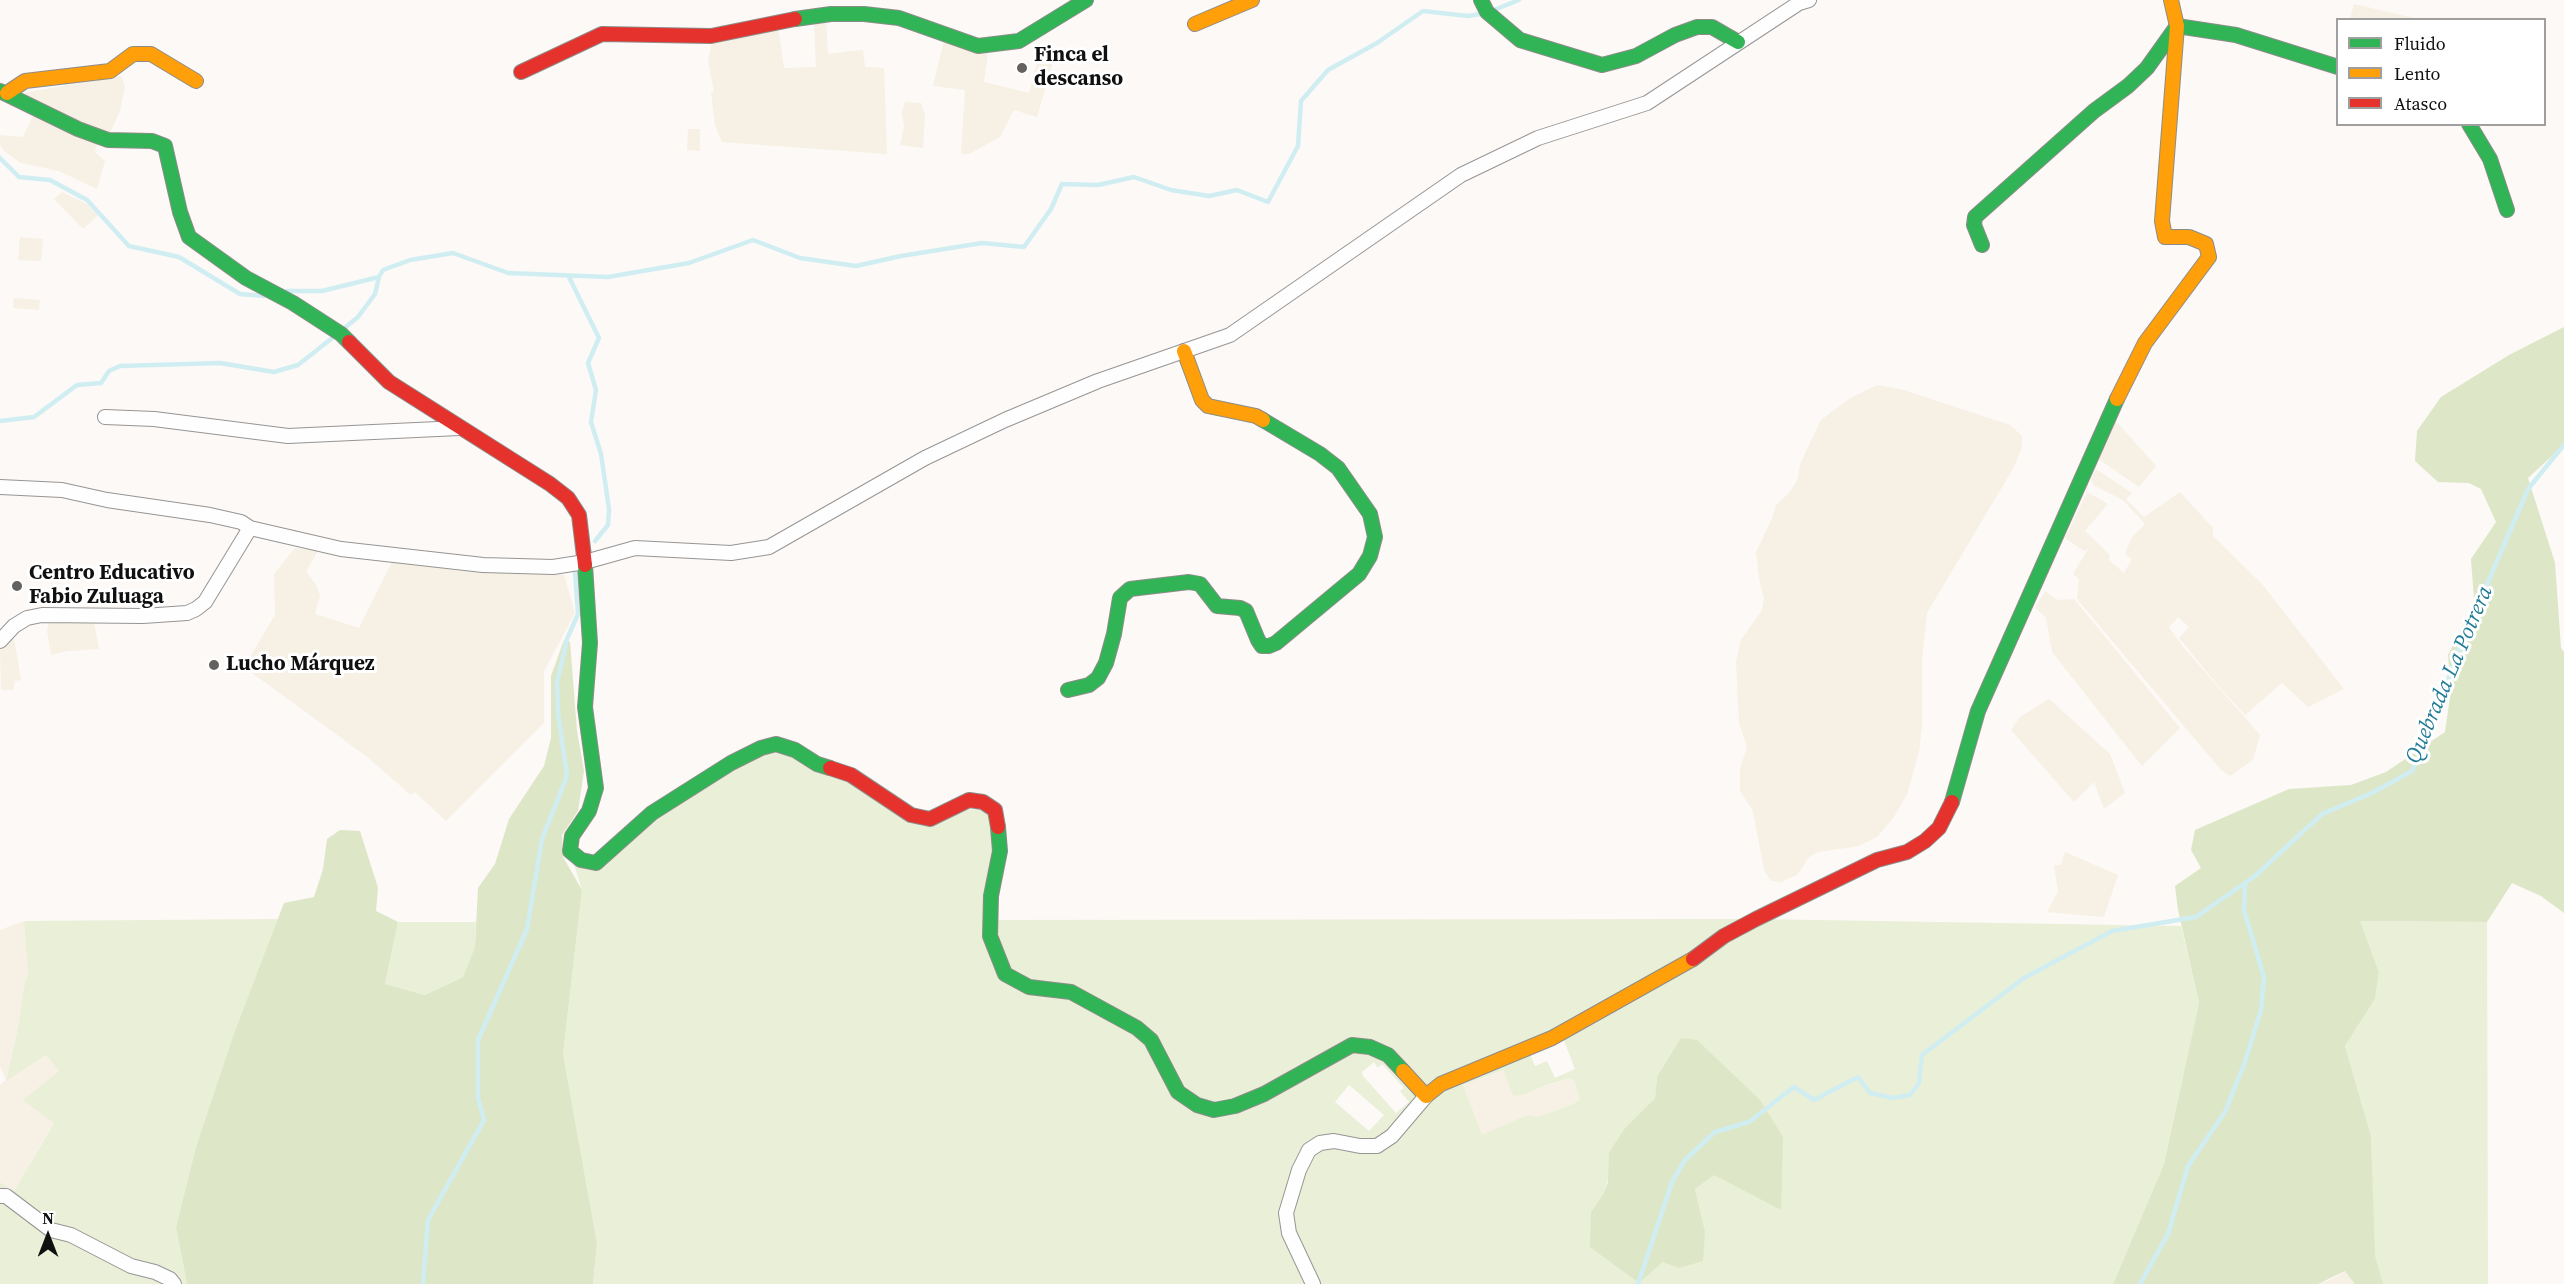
<!DOCTYPE html>
<meta charset="utf-8">
<style>
body{margin:0}
#map{position:relative;width:2564px;height:1284px;overflow:hidden;background:#fcf9f6;font-family:"Source Serif 4",serif}
canvas{display:block}
.legend{position:absolute;left:2336px;top:18px;width:210px;height:108px;box-sizing:border-box;background:#fff;border:2px solid #9f9f9f;margin:0;padding:8px 10px;list-style:none;font-size:18px;color:#101010}
.legend li{display:flex;align-items:center;gap:12px;height:30px}
.legend b{width:30px;border:2px solid #9f9f9f}
.north{position:absolute;left:18px;top:1206px;width:60px;height:60px;-webkit-text-stroke:4px #fff;paint-order:stroke;rotate:0deg;font-size:16px;font-weight:700;line-height:24px;text-align:center;color:#101010}
.north::after{content:'';display:block;margin:auto;width:21px;height:27px;background:#101010;clip-path:polygon(50% 0,100% 100%,50% 72%,0 100%)}
</style>
<div id="map">
<canvas width="2564" height="1284"></canvas>
<ul class="legend">
<li><b style="height:8px;background:#30b455"></b>Fluido</li>
<li><b style="height:8px;background:#ff9f0a"></b>Lento</li>
<li><b style="height:8px;background:#e5322d"></b>Atasco</li>
</ul>
<div class="north">N</div>
</div>
<script>
const ctx = document.querySelector('canvas').getContext('2d');
ctx.lineJoin = 'round';
function fill(path, color) {
  ctx.fillStyle = color;
  ctx.fill(path, 'evenodd');
}
function toPath(rows) {
  const path = new Path2D();
  for (const r of rows) {
    path.moveTo(r[0], r[1]);
    for (let i = 2; i < r.length; i += 2) path.lineTo(r[i], r[i + 1]);
  }
  return path;
}
function strokePath(path, color, width, dash) {
  ctx.strokeStyle = color;
  ctx.lineWidth = width;
  ctx.lineCap = dash ? 'butt' : 'round';
  ctx.setLineDash(dash || []);
  ctx.stroke(path);
}
function write(font, color, halo, rows, align = 'center') {
  ctx.font = font + ' "Source Serif 4",serif';
  ctx.lineWidth = 6;
  ctx.setLineDash([]);
  ctx.textBaseline = 'middle';
  ctx.strokeStyle = halo;
  ctx.fillStyle = color;
  for (const [text, x, y, turn = 0] of rows) {
    ctx.save();
    ctx.translate(x, y);
    ctx.rotate((+turn || 0) * Math.PI / 180);
    ctx.textAlign = isNaN(turn) ? turn : align;
    if (halo) ctx.strokeText(text, 0, 0);
    ctx.fillText(text, 0, 0);
    ctx.restore();
  }
}
fill(toPath([
 [2354,4,2419,19,2350,19],
 [826,19,828,54,863,50,865,67,884,68,887,154,722,142,715,125,711,92,714,91,708,61,712,42,778,26,784,68,816,67,814,21],
 [944,41,988,53,984,82,1029,93,1040,52,1056,52,1037,117,1014,110,1000,137,969,154,961,154,965,90,933,86],
 [121,76,125,86,120,111,110,133,91,128,23,93],
 [905,102,921,103,925,115,923,148,900,145,904,127,902,112],
 [34,114,97,143,95,152,105,161,97,189,59,171,21,163,4,151,0,145,0,135,23,137],
 [688,129,700,129,700,151,687,150],
 [62,192,87,204,98,215,83,229,54,199],
 [20,237,43,239,41,261,18,260],
 [14,298,40,300,39,310,13,308],
 [1877,385,1904,390,2010,425,2022,436,2022,447,2014,467,1927,613,1922,660,1922,726,1919,752,1907,794,1894,817,1877,837,1859,846,1818,852,1809,857,1797,875,1781,882,1771,881,1764,870,1753,811,1740,791,1740,769,1747,747,1739,723,1736,661,1741,640,1762,610,1764,598,1760,584,1756,552,1772,519,1776,505,1789,493,1798,479,1800,464,1821,420,1849,399],
 [2114,419,2156,466,2139,487,2097,458],
 [2096,469,2132,493,2126,499,2144,517,2180,492,2213,528,2213,536,2262,584,2344,689,2308,707,2282,683,2245,715,2220,688,2179,638,2189,627,2178,617,2169,627,2165,622,2184,648,2260,735,2253,760,2230,776,2221,770,2077,599,2079,579,2073,574,2088,549,2084,551,2065,538,2087,492,2108,504,2085,531,2110,555,2109,560,2124,573,2132,559,2125,554,2132,537,2145,524,2123,500,2093,485,2091,479],
 [295,548,318,551,306,571,316,585,320,595,315,614,359,628,392,562,564,575,575,613,544,671,544,723,446,821,415,792,411,795,366,756,244,667,275,615,274,574],
 [2045,591,2057,600,2074,599,2180,728,2142,766,2052,652,2046,617,2035,608],
 [49,623,94,623,99,649,67,651,51,655,47,631],
 [13,633,21,680,15,681,13,690,1,690,0,646],
 [2049,699,2110,754,2125,793,2104,809,2094,782,2074,802,2011,730,2020,717],
 [2065,852,2118,875,2104,917,2047,912,2058,891,2054,865,2061,865],
 [24,921,28,976,25,982,20,1016,6,1080,46,1055,59,1071,24,1100,54,1122,14,1191,0,1182,0,1085,6,1080,0,1066,0,930],
 [1503,1070,1513,1096,1567,1079,1574,1080,1580,1099,1573,1104,1538,1117,1530,1115,1520,1118,1482,1136,1463,1085],
 [2346,1271,2355,1284,2318,1284,2330,1280]
]), '#f6f1e4');
fill(toPath([
 [776,744,911,815,952,809,995,810,991,920,1756,919,2181,926,2199,1003,2164,1164,2113,1284,593,1284,597,1243,563,1054,582,890,570,851,596,863,652,813],
 [1563,1038,1575,1069,1555,1078,1547,1061,1535,1066,1529,1052],
 [1374,1062,1378,1068,1382,1064,1404,1088,1400,1091,1409,1102,1396,1113,1363,1076,1362,1072],
 [1503,1070,1513,1096,1525,1094,1546,1085,1567,1079,1574,1080,1580,1099,1573,1104,1538,1117,1530,1115,1520,1118,1482,1135,1463,1085],
 [1657,1077,1781,1210,1714,1174,1695,1189,1705,1231,1663,1262,1639,1283,1591,1212,1603,1194,1625,1128,1655,1098],
 [1349,1085,1384,1115,1369,1131,1335,1102],
 [278,919,196,1147,176,1227,187,1284,0,1284,0,1182,14,1191,54,1123,23,1100,59,1071,46,1055,6,1081,19,1022,25,981,28,976,24,921],
 [2360,921,2487,922,2488,1284,2383,1284,2374,1256,2371,1136,2345,1046,2375,999,2379,972],
 [398,922,476,922,475,947,463,977,425,995,385,984]
]), '#eaefd8');
fill(toPath([
 [2564,327,2564,445,2528,478,2555,563,2561,648,2564,652,2564,913,2541,896,2512,883,2487,922,2360,921,2379,972,2375,999,2345,1046,2371,1136,2375,1256,2383,1284,2355,1284,2345,1271,2318,1284,2113,1284,2164,1164,2199,1003,2178,910,2175,886,2201,868,2191,850,2195,830,2289,789,2351,785,2386,772,2445,732,2451,690,2448,655,2469,613,2474,599,2471,559,2496,522,2481,489,2469,483,2438,482,2415,461,2417,431,2441,397,2509,355],
 [564,640,570,642,577,731,584,771,578,811,562,835,563,857,582,890,563,1054,597,1243,593,1284,187,1284,176,1227,196,1147,234,1034,284,903,314,897,323,869,327,839,340,830,360,831,378,888,376,911,398,922,385,984,425,995,463,977,475,947,478,888,495,864,509,819,544,766,551,738,551,676],
 [1681,1038,1697,1040,1760,1100,1783,1137,1781,1210,1714,1175,1695,1189,1705,1231,1703,1261,1679,1268,1663,1262,1639,1283,1590,1247,1591,1212,1603,1194,1608,1182,1609,1153,1625,1128,1655,1098,1657,1077]
]), '#dde6c7');
strokePath(toPath([
 [1494,10,1519,0],
 [0,158,19,177,50,180,87,200,129,246,179,257,240,294,264,296],
 [569,277,599,338,588,363,596,390,591,422,601,454,609,509,608,525,595,541],
 [287,291,322,291,379,277],
 [342,330,358,317,375,294,379,277,383,270,410,260,453,253,508,273,608,277,689,263,753,240,800,258,856,266,901,256,982,243,1024,247,1051,209,1062,184,1098,185,1134,177,1171,190,1209,196,1237,190,1268,202,1298,146,1301,101,1328,70,1377,43,1423,11,1468,16,1481,14],
 [0,421,34,417,77,385,101,383,109,371,120,366,220,363,274,372,298,365,336,335],
 [423,1284,428,1220,484,1120,478,1098,478,1040,527,929,542,839,567,776,558,712,557,683,567,639,578,614,575,571],
 [1638,1284,1672,1182,1685,1160,1715,1132,1749,1122,1794,1087,1814,1100,1858,1077,1870,1093,1893,1098,1910,1095,1919,1083,1922,1055,2024,978,2112,931,2196,917,2255,876,2322,814,2372,793,2412,771,2432,725,2457,654,2528,489,2564,445],
 [2140,1284,2168,1234,2188,1166,2225,1112,2245,1062,2261,1010,2264,977,2244,910,2245,883]
]), '#d0eef2', 4.5);
const street = toPath([
 [105,417,154,419,288,436,459,428],
 [0,487,62,490,107,500,210,515,241,522,250,528,341,549,483,565,553,567,585,562,635,548,731,553,769,547,925,458,1005,420,1098,381,1230,335,1461,175,1538,138,1647,103,1799,3,1809,0],
 [0,641,14,626,27,618,42,615,143,616,187,613,196,609,205,602,250,528],
 [0,1196,6,1196,51,1230,71,1235,131,1266,155,1272,170,1279,174,1284],
 [1313,1284,1289,1233,1286,1213,1299,1170,1309,1150,1320,1143,1334,1141,1360,1146,1377,1146,1392,1136,1426,1096]
]);
const fast = toPath([
 [1481,0,1487,12,1520,40,1602,65,1636,56,1675,35,1697,27,1712,27,1738,42],
 [795,19,831,14,864,14,899,18,978,46,1019,41,1086,0],
 [0,91,78,129,108,140,152,141,165,146,180,212,189,237,246,278,293,303,341,334,349,342],
 [2469,124,2490,159,2507,210],
 [1982,245,1974,225,1975,217,2094,111,2128,86,2147,68,2177,26,2236,35,2338,67],
 [585,565,590,643,585,707,596,788,589,811,572,836,570,851,581,860,596,863,652,813,731,763,761,748,776,744,795,750,817,764,830,768],
 [1068,690,1089,685,1098,678,1106,663,1114,634,1120,598,1130,589,1189,582,1200,584,1217,606,1240,608,1246,611,1258,640,1262,646,1269,646,1276,643,1359,574,1370,556,1375,537,1370,514,1338,468,1320,454,1263,420],
 [1952,802,1978,711,2117,399],
 [998,827,1000,851,991,896,990,936,1005,974,1029,987,1071,992,1137,1028,1151,1040,1178,1092,1197,1105,1214,1110,1235,1106,1264,1094,1352,1045,1370,1047,1388,1055,1403,1071]
]);
const slow = toPath([
 [1195,24,1252,0],
 [7,93,25,81,110,71,133,54,151,54,196,81],
 [1184,351,1202,400,1208,406,1256,416,1263,420],
 [2117,399,2145,343,2209,257,2206,244,2189,237,2165,237,2162,221,2177,26,2171,0],
 [1403,1071,1426,1096,1441,1084,1552,1038,1693,959]
]);
const jam = toPath([
 [521,72,602,34,711,36,795,19],
 [349,342,389,382,550,484,568,498,579,515,585,565],
 [830,768,851,775,911,815,930,819,969,800,983,802,995,810,998,827],
 [1693,959,1724,936,1756,919,1877,860,1907,852,1925,841,1939,828,1952,802]
]);
strokePath(street, '#969594', 16);
strokePath(fast, '#8d8c8a', 16);
strokePath(slow, '#8d8c8a', 16);
strokePath(jam, '#8d8c8a', 16);
strokePath(street, '#fffefe', 14);
strokePath(fast, '#30b455', 14);
strokePath(slow, '#ff9f0a', 14);
strokePath(jam, '#e5322d', 14);
for (const [x, y, r, color] of [
 [1022,68,6,"#636260"],
 [17,586,6,"#636260"],
 [214,665,6,"#636260"]
]) {
  const dot = new Path2D();
  dot.arc(x, y, r, 0, 2 * Math.PI);
  ctx.fillStyle = color;
  ctx.fill(dot);
  strokePath(dot, '#fff', 2);
}
write('bold 21px', '#101010', '#fff', [
 ["Finca el",1034,56],
 ["descanso",1034,80],
 ["Centro Educativo",29,574],
 ["Fabio Zuluaga",29,598],
 ["Lucho Márquez",226,665]
], 'left');
write('italic 22px', '#237d97', '#fff', [
 ["Quebrada La Potrera",2450,675,-67]
]);
</script>
